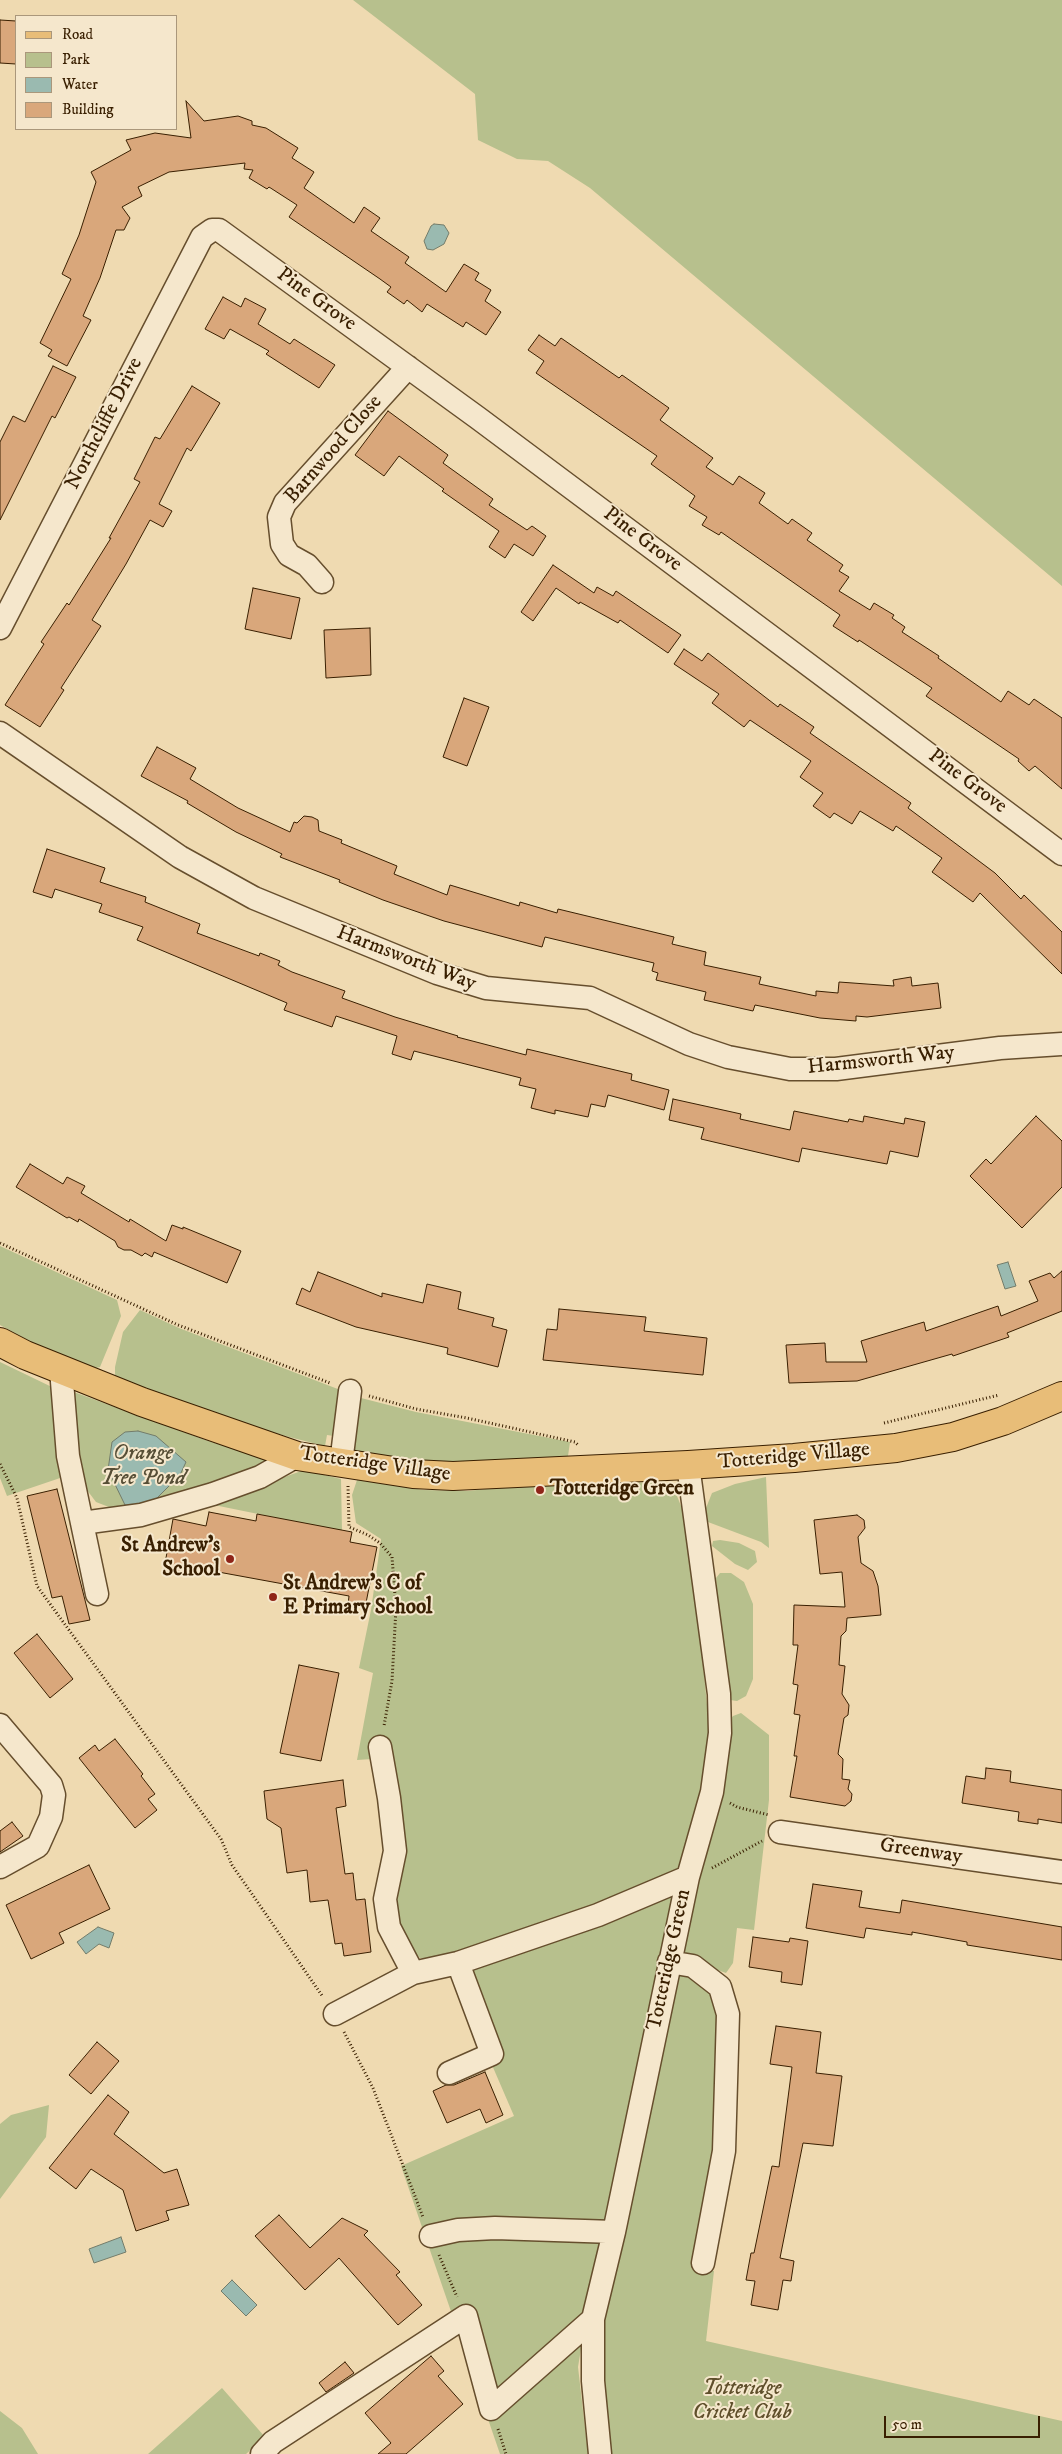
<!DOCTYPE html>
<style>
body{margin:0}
#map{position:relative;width:1062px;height:2454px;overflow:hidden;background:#efdab1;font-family:"IM FELL DW Pica",serif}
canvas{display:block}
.legend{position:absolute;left:15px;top:15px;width:162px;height:115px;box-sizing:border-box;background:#f5e7cc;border:1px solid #aa977b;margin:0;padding:6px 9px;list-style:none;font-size:15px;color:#391f01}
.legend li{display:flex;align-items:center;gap:10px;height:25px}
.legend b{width:25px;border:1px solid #aa977b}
.scale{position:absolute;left:884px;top:2416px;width:156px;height:22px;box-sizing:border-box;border:2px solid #391f01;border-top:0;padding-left:6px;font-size:15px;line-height:18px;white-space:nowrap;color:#391f01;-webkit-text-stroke:4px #f5e7cc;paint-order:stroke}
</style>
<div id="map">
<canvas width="1062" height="2454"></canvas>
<ul class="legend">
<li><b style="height:6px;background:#e8bd78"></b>Road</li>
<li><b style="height:14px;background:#b7c08d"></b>Park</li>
<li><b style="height:14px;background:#9abab0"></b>Water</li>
<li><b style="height:14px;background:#d9a77b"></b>Building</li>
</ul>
<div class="scale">50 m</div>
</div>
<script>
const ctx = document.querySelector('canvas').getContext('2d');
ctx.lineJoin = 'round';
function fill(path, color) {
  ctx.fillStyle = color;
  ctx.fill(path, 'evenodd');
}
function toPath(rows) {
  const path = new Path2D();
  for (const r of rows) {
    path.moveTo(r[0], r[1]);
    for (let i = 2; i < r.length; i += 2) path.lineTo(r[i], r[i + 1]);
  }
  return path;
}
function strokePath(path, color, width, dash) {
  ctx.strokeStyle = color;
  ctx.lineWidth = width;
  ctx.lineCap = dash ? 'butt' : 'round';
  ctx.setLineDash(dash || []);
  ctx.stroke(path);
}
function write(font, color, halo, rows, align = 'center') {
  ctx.font = font + ' "IM FELL DW Pica",serif';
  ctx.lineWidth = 4;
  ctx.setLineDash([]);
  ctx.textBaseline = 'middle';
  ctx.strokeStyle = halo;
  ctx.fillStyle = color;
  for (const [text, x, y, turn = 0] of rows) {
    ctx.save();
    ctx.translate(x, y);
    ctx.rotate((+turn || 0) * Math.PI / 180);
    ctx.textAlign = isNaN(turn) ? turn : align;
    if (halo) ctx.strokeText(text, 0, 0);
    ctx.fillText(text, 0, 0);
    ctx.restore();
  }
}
fill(toPath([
 [353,0,1062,0,1062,586,590,188,548,161,517,159,478,140,475,94],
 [0,1246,117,1300,121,1316,100,1367,96,1368,44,1349,0,1325],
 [140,1310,179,1328,343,1391,341,1437,327,1435,325,1446,289,1437,203,1412,115,1379,115,1367,123,1332],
 [0,1362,56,1389,66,1476,7,1496,0,1478],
 [71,1391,211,1442,273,1460,267,1466,167,1502,114,1509,96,1502,87,1490,82,1473],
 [361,1398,416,1412,570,1442,568,1456,484,1464,434,1462,353,1452,355,1410],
 [304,1470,341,1479,342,1531,209,1504],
 [766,1477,769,1548,761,1542,708,1522,706,1508,712,1493,735,1484],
 [357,1480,424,1490,468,1491,503,1487,655,1482,675,1491,689,1526,709,1724,708,1770,679,1871,652,1887,432,1960,420,1958,409,1948,400,1929,395,1889,387,1758,357,1760,373,1673,359,1668,371,1610,381,1539,356,1523,352,1495],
 [720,1540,739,1543,755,1551,757,1562,748,1570,735,1564,712,1546,713,1541],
 [720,1573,731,1573,744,1582,753,1604,753,1679,746,1696,737,1701,730,1700,726,1694,716,1578],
 [741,1713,769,1735,769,1800,754,1930,737,1928,733,1963,726,1973,675,1955,729,1721,733,1716],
 [674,1894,589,2300,578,2367,588,2454,500,2454,401,2166,514,2116,492,2065,471,1967],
 [674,1969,711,1987,723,2013,723,2054,713,2137,718,2158,699,2268,714,2271,706,2341,1062,2421,1062,2454,604,2454,598,2340],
 [49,2105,46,2137,0,2199,0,2124,11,2115],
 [222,2388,265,2437,246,2454,148,2454],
 [0,2411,22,2428,38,2454,0,2454]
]), '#b7c08d');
const water = toPath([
 [434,224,444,225,449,233,444,244,433,250,427,249,424,241,431,226,434,224],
 [1008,1262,1016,1286,1005,1289,997,1265,1008,1262],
 [138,1431,156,1436,186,1462,180,1475,156,1499,134,1506,125,1505,108,1470,112,1442,125,1432,138,1431],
 [98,1927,114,1933,109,1948,99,1944,86,1954,77,1942,98,1927],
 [121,2237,126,2252,94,2263,89,2249,121,2237],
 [232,2280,257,2305,246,2316,221,2291,232,2280]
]);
fill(water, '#9abab0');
strokePath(water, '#737c6a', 1);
const building = toPath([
 [0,20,16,21,16,64,0,63,0,20],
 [186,101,204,121,238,116,252,121,252,125,266,128,298,148,292,158,314,172,304,188,354,223,364,207,380,218,371,231,409,257,405,263,446,292,464,264,479,273,475,280,491,290,485,301,501,312,486,335,466,322,463,327,427,304,422,312,407,300,404,304,387,292,391,287,380,279,289,217,297,205,269,187,267,189,249,178,253,170,244,169,245,163,169,172,138,187,142,196,122,207,130,218,124,230,116,230,100,278,83,316,91,320,67,366,48,356,52,350,40,343,71,279,62,274,79,235,96,182,91,172,131,150,126,140,155,133,191,138,186,101],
 [223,297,241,307,245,298,266,309,258,324,290,344,294,339,335,365,319,388,266,354,269,351,230,329,224,339,205,329,223,297],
 [539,335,555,346,561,338,619,378,622,375,669,408,660,420,713,458,706,467,733,485,739,476,765,493,759,503,788,524,792,519,812,533,807,540,843,565,839,571,849,577,839,591,870,610,874,603,894,615,892,618,905,627,902,632,939,656,938,658,1001,702,1008,691,1029,705,1034,699,1062,718,1062,789,1035,766,1029,771,1018,761,1019,759,926,696,932,688,859,640,858,642,833,626,840,615,721,532,719,535,702,525,707,517,689,506,695,496,651,464,657,456,536,373,544,361,528,350,539,335],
 [53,366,76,377,55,418,52,416,0,520,0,442,13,416,25,422,53,366],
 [192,386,220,403,191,451,187,448,159,504,172,511,163,527,150,520,126,564,92,620,101,626,61,688,64,690,40,727,5,705,44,644,41,642,67,603,69,605,111,538,109,538,140,482,134,479,155,437,160,439,192,386],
 [388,411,448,455,443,463,493,499,489,505,527,530,532,526,546,536,533,556,514,544,505,558,489,547,499,531,442,491,444,489,399,456,384,476,355,455,388,411],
 [553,565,594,593,597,587,613,596,616,591,681,635,668,653,620,620,618,623,580,602,579,604,556,588,533,621,521,612,553,565],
 [253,588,300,598,291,639,245,629,253,588],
 [370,628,371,675,326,678,324,630,370,628],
 [684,649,702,661,708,653,778,707,780,704,814,727,810,733,911,803,908,808,995,873,1021,899,1024,895,1062,932,1062,974,980,893,973,902,932,872,942,858,896,826,893,831,860,811,852,824,834,813,830,818,813,806,823,793,800,777,811,761,750,720,744,727,712,703,719,694,674,664,684,649],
 [464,698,489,707,467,766,443,757,464,698],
 [157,747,196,768,190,779,238,808,290,832,294,822,297,823,304,816,312,817,318,820,319,831,342,840,341,843,397,866,394,874,447,895,450,885,519,906,520,902,557,913,558,909,674,937,672,944,706,952,704,965,761,977,759,984,816,996,816,991,838,993,839,982,894,986,893,980,911,977,912,986,938,983,941,1008,867,1017,856,1016,856,1021,820,1018,755,1005,753,1011,704,1000,706,992,656,980,658,973,652,971,654,963,545,937,542,947,444,921,383,900,339,882,340,880,280,857,282,854,236,832,187,803,188,801,141,776,157,747],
 [47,849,105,868,100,882,146,897,145,902,200,924,197,933,259,956,260,953,280,961,278,965,292,972,345,991,342,998,395,1017,458,1036,457,1037,526,1055,527,1049,632,1074,631,1080,669,1090,664,1110,608,1095,605,1107,591,1104,588,1117,555,1110,555,1114,531,1108,536,1089,519,1085,521,1078,414,1051,411,1060,392,1054,397,1036,336,1016,332,1027,284,1010,287,1003,137,940,143,927,99,912,102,904,55,889,52,898,33,892,47,849],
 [673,1099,741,1114,740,1119,790,1130,794,1111,848,1122,849,1119,863,1122,864,1116,904,1124,905,1118,925,1122,918,1157,890,1151,887,1164,802,1148,799,1162,701,1139,704,1128,669,1120,673,1099],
 [1036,1116,1062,1141,1062,1187,1022,1228,970,1176,986,1159,991,1164,1036,1116],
 [30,1164,63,1184,67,1177,85,1186,81,1193,129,1222,130,1219,166,1241,172,1225,183,1229,183,1227,241,1251,227,1283,154,1252,152,1257,145,1253,142,1256,131,1250,124,1250,118,1247,115,1241,79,1219,78,1222,69,1217,67,1218,16,1187,30,1164],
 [1062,1271,1062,1311,1007,1333,1009,1337,953,1356,952,1354,857,1381,789,1383,786,1345,825,1343,826,1362,867,1362,861,1341,924,1322,926,1331,998,1306,1001,1316,1038,1301,1029,1281,1050,1273,1054,1278,1062,1271],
 [318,1272,382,1297,382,1293,423,1303,427,1284,461,1292,458,1309,494,1318,492,1326,507,1330,498,1367,447,1354,448,1348,356,1327,296,1304,302,1288,310,1292,318,1272],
 [559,1309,646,1317,644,1331,707,1338,703,1375,543,1360,547,1329,557,1330,559,1309],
 [57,1489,90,1620,69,1624,62,1596,52,1598,27,1496,57,1489],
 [209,1512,256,1521,257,1514,352,1532,350,1542,377,1547,365,1608,348,1605,349,1596,191,1567,190,1574,164,1569,173,1519,206,1526,209,1512],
 [857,1515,864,1520,865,1528,858,1537,861,1563,873,1571,878,1586,881,1615,847,1618,846,1631,841,1636,839,1665,845,1666,842,1694,849,1705,848,1715,844,1718,838,1754,843,1759,842,1779,850,1780,848,1789,852,1794,851,1801,845,1806,790,1797,797,1756,794,1756,800,1715,794,1714,798,1685,793,1684,798,1645,793,1645,794,1605,845,1607,842,1572,820,1574,814,1520,857,1515],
 [37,1634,73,1679,50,1698,14,1653,37,1634],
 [299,1665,339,1673,321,1761,280,1753,299,1665],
 [115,1739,143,1774,141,1776,155,1794,148,1799,157,1810,135,1828,79,1758,95,1745,99,1751,115,1739],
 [986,1768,1011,1771,1010,1782,1062,1790,1062,1823,1038,1819,1038,1824,1018,1821,1019,1812,962,1803,966,1776,985,1779,986,1768],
 [343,1780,346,1806,336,1808,345,1874,353,1873,356,1900,365,1899,371,1952,344,1956,342,1943,335,1944,328,1900,310,1902,307,1870,287,1873,281,1828,267,1819,264,1791,343,1780],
 [12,1822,23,1836,0,1852,0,1831,12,1822],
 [89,1865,110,1909,59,1933,64,1943,31,1959,6,1905,89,1865],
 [813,1884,862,1891,859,1907,900,1913,902,1900,1062,1927,1062,1960,967,1945,967,1942,912,1932,912,1935,866,1928,864,1938,806,1928,813,1884],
 [753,1937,789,1942,790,1938,808,1941,802,1985,781,1982,782,1972,749,1967,753,1937],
 [776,2026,821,2032,816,2073,842,2076,833,2146,803,2143,780,2258,794,2261,791,2281,783,2280,778,2310,751,2305,755,2281,746,2280,751,2253,754,2253,772,2166,779,2167,792,2067,770,2064,776,2026],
 [97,2042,119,2061,91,2094,69,2075,97,2042],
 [485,2072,503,2115,486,2123,480,2109,447,2123,433,2091,446,2085,454,2085,485,2072],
 [108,2095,129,2112,114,2134,164,2173,177,2169,189,2205,166,2211,169,2220,136,2231,123,2190,91,2169,76,2189,49,2168,108,2095],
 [279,2215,310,2248,342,2218,368,2231,364,2235,400,2272,396,2275,422,2305,398,2325,339,2258,305,2290,255,2236,279,2215],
 [431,2356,444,2371,438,2376,463,2404,406,2454,378,2454,391,2443,365,2413,431,2356],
 [345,2362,354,2373,326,2392,319,2383,345,2362]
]);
fill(building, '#d9a77b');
strokePath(building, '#391f01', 1);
const minor = toPath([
 [322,582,307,565,289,555,282,544,279,517,285,503,408,367],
 [0,628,202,237,212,230,219,230,478,418,1062,854],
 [0,733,180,857,254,898,437,973,486,988,590,998,689,1044,728,1057,790,1069,836,1069,1000,1048,1062,1044],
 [61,1369,68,1456,82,1523,141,1515,213,1494,260,1477,297,1456],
 [341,1463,350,1391],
 [82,1523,97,1594],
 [0,1725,51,1785,54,1795,51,1817,38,1846,0,1867],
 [380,1747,389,1798,395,1851,385,1899,389,1927,413,1973],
 [780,1832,1062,1872],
 [669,1962,693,1966,720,1987,728,2014,724,2151,703,2263],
 [335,2014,413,1973,458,1963,598,1915,688,1877],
 [449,2073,492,2054,458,1963],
 [431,2236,458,2230,495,2228,614,2232],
 [262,2454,273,2442,466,2316,491,2409,593,2319],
 [600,2454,593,2381,593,2319,614,2232,688,1877,712,1792,720,1733,719,1694,688,1465]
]);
const major = toPath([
 [0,1342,25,1355,142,1402,297,1456,413,1474,453,1476,688,1465,794,1458,896,1448,953,1437,1003,1421,1062,1396]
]);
strokePath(minor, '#664e2d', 25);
strokePath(major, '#391f01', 30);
strokePath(toPath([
 [0,1243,178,1325,330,1383],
 [369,1396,416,1409,467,1418,575,1442,579,1446],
 [884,1423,999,1395],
 [0,1464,17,1498,37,1586,221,1839,232,1865,323,1997],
 [348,1486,349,1527,368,1535,380,1543,392,1557,396,1608,392,1681,384,1726],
 [730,1803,737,1807,769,1815],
 [712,1868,762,1841],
 [344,2032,373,2088,423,2217],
 [439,2255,457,2297],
 [498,2429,506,2454]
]), '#391f01', 3, [1, 2.5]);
strokePath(minor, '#f5e7cc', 22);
strokePath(major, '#e8bd78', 28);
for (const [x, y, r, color] of [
 [540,1490,5,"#8f2418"],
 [230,1559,5,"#8f2418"],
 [273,1597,5,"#8f2418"]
]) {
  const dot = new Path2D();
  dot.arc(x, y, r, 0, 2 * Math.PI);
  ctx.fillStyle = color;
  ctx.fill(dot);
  strokePath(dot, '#f5e7cc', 2);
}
write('21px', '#391f01', '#f5e7cc', [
 ["Pine Grove",316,300,36],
 ["Northcliffe Drive",105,424,-63],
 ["Barnwood Close",334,450,-49],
 ["Pine Grove",642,540,37],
 ["Pine Grove",967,782,37],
 ["Harmsworth Way",406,959,21],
 ["Harmsworth Way",881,1061,-6],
 ["Totteridge Village",794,1457,-5],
 ["Totteridge Village",375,1465,8],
 ["Greenway",921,1852,8],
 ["Totteridge Green",670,1960,-78]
]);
write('bold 21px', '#391f01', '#f5e7cc', [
 ["Totteridge Green",550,1490],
 ["St Andrew's",220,1547,"right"],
 ["School",220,1571,"right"],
 ["St Andrew's C of",283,1585],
 ["E Primary School",283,1609]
], 'left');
write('italic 21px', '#5f4f2b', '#f5e7cc', [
 ["Totteridge",742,2390],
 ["Cricket Club",742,2414]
]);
write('italic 22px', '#564e36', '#f5e7cc', [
 ["Orange",143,1454],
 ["Tree Pond",143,1479]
]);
</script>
